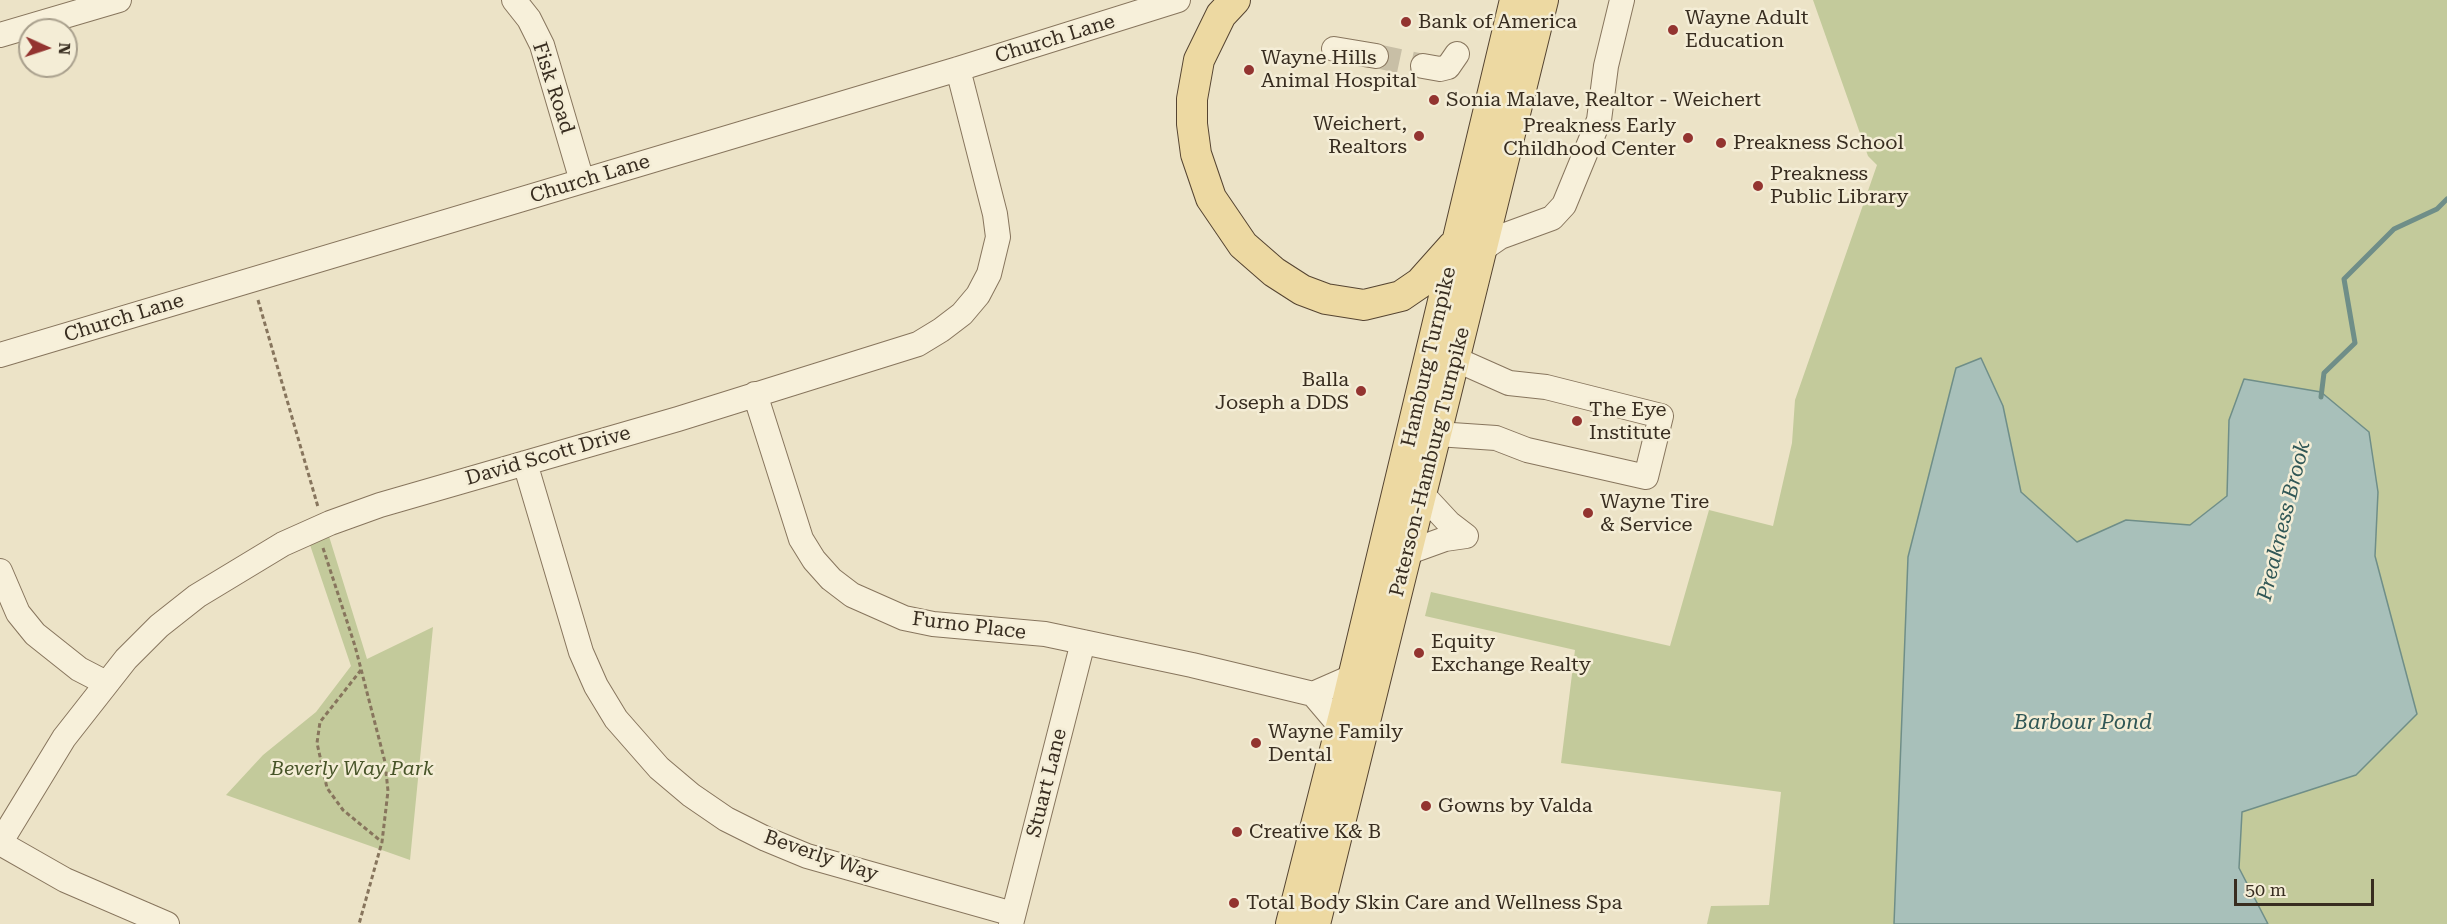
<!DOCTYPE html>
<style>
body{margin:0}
#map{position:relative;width:2447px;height:924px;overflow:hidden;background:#ece3c7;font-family:"Roboto Serif",serif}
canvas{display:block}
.north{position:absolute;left:18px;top:18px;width:60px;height:60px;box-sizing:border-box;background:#f4edd6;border:2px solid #a9a08d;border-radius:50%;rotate:93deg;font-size:16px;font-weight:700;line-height:24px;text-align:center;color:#382d20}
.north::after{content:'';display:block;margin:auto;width:21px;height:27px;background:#933430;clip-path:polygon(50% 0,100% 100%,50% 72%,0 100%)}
.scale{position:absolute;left:2234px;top:879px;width:140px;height:27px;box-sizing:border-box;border:3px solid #382d20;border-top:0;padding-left:8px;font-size:18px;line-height:21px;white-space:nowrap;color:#382d20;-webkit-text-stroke:4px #f4edd6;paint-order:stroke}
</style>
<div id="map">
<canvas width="2447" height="924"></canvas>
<div class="north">N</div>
<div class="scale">50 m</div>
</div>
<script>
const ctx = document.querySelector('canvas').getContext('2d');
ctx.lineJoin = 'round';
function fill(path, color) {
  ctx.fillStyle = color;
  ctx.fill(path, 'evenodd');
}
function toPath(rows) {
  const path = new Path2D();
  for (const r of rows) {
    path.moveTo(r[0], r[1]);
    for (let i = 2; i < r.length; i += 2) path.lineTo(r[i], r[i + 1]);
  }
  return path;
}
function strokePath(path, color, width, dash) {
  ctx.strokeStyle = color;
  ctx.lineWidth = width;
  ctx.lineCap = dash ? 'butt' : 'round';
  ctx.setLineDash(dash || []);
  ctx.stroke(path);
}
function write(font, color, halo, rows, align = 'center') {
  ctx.font = font + ' "Roboto Serif",serif';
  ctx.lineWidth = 5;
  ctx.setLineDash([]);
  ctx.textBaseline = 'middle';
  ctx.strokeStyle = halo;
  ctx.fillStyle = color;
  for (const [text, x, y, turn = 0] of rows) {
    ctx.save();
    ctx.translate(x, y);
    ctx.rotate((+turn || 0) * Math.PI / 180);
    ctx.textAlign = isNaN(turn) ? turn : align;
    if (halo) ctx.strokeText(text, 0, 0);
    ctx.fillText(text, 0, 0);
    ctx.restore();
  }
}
fill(toPath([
 [1813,0,2447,0,2447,924,2268,924,2239,868,2241,812,2356,775,2417,714,2375,556,2378,492,2229,420,2227,496,2190,525,2126,520,2077,542,2021,492,2003,406,1981,358,1956,369,1908,557,1894,924,1707,924,1711,906,1769,905,1781,792,1561,763,1575,650,1425,616,1431,592,1670,646,1709,510,1773,526,1792,443,1795,400,1877,165,1868,156],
 [328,533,367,659,433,627,410,860,226,795,263,755,316,712,351,666,309,542]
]), '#c3ca9b');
const water = toPath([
 [1981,358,2003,406,2021,492,2077,542,2126,520,2190,525,2227,496,2229,420,2244,379,2321,392,2369,432,2378,492,2375,556,2417,714,2356,775,2242,812,2239,868,2268,924,1894,924,1908,557,1956,368,1981,358]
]);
fill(water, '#a8c0ba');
strokePath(water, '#6f8e88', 1.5);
strokePath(toPath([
 [2321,397,2324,373,2355,343,2344,279,2394,229,2437,209,2447,199]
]), '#6f8e88', 5);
strokePath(toPath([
 [1376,56,1423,66]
]), '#c8bfa6', 24, [24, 12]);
const minor = toPath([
 [514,0,529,19,542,45,582,181],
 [0,35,119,0],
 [1334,49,1376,56],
 [1423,66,1440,69,1448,67,1457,54],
 [1484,248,1500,237,1552,218,1564,205,1599,120,1606,66,1622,0],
 [0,355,958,69,1178,0],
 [755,394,801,539,814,560,831,579,852,595,904,618,933,624,1045,634,1192,665,1313,694,1341,727],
 [1437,434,1496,438,1527,450,1646,477,1661,416,1546,387,1509,383,1455,359],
 [525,463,581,652,596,686,616,719,659,768,691,795,726,819,766,839,807,856,1013,914],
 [1409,552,1445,539,1466,536,1449,523,1423,495],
 [0,571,18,613,35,634,79,669,106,683],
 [1313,694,1354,676],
 [167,924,65,880,0,843,64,738,126,659,159,626,197,596,283,544,330,523,380,505,678,419,918,344,941,330,962,314,978,295,989,274,998,237,995,214,958,69],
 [1011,924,1083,642]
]);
const major = toPath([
 [1235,0,1221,15,1199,60,1192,99,1192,124,1196,154,1211,198,1243,245,1274,272,1302,290,1326,299,1364,305,1401,296,1420,283,1453,246],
 [1291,924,1347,703,1515,0],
 [1315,924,1543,0]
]);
strokePath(minor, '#87755d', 26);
strokePath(major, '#554431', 32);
strokePath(toPath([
 [258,300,318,507],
 [323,548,355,646,385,762,388,791,382,842,359,924],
 [361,670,320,722,317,743,327,788,343,810,382,842]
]), '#87755d', 3, [4.5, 3]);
strokePath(minor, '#f7f0da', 24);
strokePath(major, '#edd9a2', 30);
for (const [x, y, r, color] of [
 [1406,22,6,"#933430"],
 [1673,30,6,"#933430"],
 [1249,70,6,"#933430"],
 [1434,100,6,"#933430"],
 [1419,136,6,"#933430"],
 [1688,138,6,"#933430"],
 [1721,143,6,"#933430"],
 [1758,186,6,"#933430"],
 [1361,391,6,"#933430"],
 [1577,421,6,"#933430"],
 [1588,513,6,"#933430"],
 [1419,653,6,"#933430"],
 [1256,743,6,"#933430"],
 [1426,806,6,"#933430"],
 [1237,832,6,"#933430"],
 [1234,903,6,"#933430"]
]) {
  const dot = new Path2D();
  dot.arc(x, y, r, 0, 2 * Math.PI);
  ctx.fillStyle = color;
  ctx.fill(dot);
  strokePath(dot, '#f4edd6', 2);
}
write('20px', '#382d20', '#f4edd6', [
 ["Wayne Adult",1685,18],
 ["Education",1685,41],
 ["Bank of America",1418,22],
 ["Wayne Hills",1261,58],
 ["Animal Hospital",1261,81],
 ["Sonia Malave, Realtor - Weichert",1446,100],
 ["Weichert,",1407,124,"right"],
 ["Realtors",1407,147,"right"],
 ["Preakness Early",1676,126,"right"],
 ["Childhood Center",1676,149,"right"],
 ["Preakness School",1733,143],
 ["Preakness",1770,174],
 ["Public Library",1770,197],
 ["Balla",1349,380,"right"],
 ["Joseph a DDS",1349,403,"right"],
 ["The Eye",1589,410],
 ["Institute",1589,433],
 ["Wayne Tire",1600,502],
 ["& Service",1600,525],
 ["Equity",1431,642],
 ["Exchange Realty",1431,665],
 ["Wayne Family",1268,732],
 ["Dental",1268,755],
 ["Gowns by Valda",1438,806],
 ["Creative K& B",1249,832],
 ["Total Body Skin Care and Wellness Spa",1246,903]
], 'left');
write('20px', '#382d20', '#f4edd6', [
 ["Church Lane",1055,39,-17],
 ["Fisk Road",553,88,72],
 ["Church Lane",590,179,-17],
 ["Church Lane",124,318,-17],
 ["Hamburg Turnpike",1429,357,-77],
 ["David Scott Drive",548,456,-16],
 ["Paterson-Hamburg Turnpike",1430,462,-76],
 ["Furno Place",969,626,7],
 ["Stuart Lane",1047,783,-76],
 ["Beverly Way",821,856,19]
]);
write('italic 20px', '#475428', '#f4edd6', [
 ["Beverly Way Park",352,769]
]);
write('italic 21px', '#305756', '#f4edd6', [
 ["Preakness Brook",2284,521,-76],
 ["Barbour Pond",2083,723]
]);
</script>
